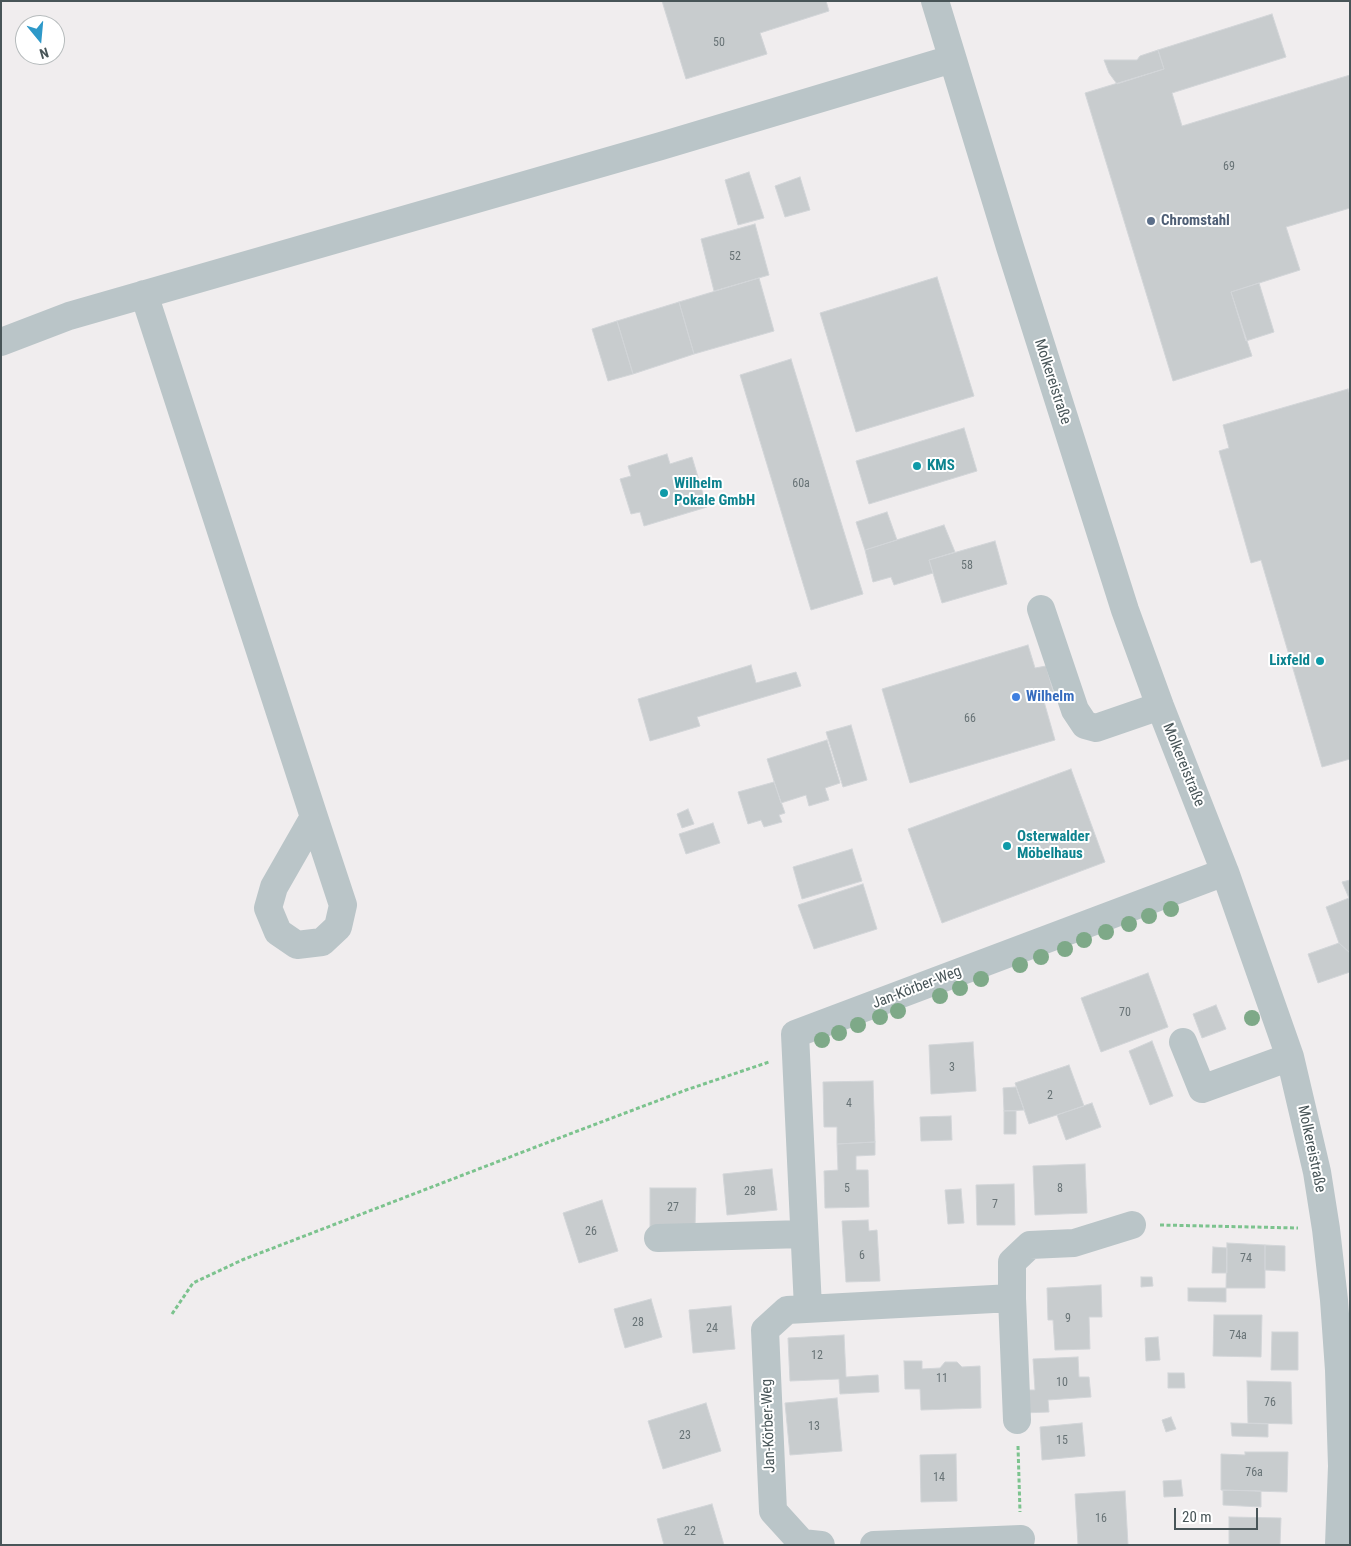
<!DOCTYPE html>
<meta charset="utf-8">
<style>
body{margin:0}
#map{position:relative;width:1351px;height:1546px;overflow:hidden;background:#f0edee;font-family:"Roboto Condensed",sans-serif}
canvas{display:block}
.frame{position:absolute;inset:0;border:2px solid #485558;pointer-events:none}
.north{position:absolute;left:15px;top:15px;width:50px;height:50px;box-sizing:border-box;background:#fff;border:1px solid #b6bbbc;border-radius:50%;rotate:163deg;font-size:14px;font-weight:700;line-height:20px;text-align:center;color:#485558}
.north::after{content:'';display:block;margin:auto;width:18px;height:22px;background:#2e99c9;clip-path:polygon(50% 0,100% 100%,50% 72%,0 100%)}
.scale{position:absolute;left:1174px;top:1508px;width:84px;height:22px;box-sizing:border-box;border:2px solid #485558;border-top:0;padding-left:6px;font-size:15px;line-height:18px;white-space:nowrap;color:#485558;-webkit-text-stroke:4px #fff;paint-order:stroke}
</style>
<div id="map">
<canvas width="1351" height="1546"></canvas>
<div class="frame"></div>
<div class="north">N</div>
<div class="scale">20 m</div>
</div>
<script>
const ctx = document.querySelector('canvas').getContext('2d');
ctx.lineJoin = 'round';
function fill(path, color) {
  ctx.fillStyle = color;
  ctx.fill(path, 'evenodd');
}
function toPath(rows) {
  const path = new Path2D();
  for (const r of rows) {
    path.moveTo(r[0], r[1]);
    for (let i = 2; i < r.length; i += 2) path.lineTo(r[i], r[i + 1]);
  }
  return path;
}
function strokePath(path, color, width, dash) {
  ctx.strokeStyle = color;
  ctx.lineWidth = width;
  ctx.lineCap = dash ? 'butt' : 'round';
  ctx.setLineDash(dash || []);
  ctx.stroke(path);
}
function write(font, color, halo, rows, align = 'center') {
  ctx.font = font + ' "Roboto Condensed",sans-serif';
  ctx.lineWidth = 4;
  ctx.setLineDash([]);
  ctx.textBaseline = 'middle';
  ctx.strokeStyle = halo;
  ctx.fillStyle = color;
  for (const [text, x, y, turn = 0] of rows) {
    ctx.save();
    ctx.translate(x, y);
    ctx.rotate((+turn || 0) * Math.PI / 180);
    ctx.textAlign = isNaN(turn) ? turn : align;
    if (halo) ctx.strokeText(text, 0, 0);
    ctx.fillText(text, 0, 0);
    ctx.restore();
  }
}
const building = toPath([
 [662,1,826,1,829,11,760,33,767,54,686,79,662,1],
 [1272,14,1286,57,1172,93,1182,126,1350,75,1350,208,1286,227,1300,270,1231,292,1252,356,1173,381,1085,93,1164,69,1158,50,1272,14],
 [1158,50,1164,69,1117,84,1109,73,1104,60,1137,60,1140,56,1158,50],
 [749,172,764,218,738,225,725,180,749,172],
 [800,177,810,210,785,217,775,186,800,177],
 [755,224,769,275,714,291,701,239,755,224],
 [937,277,974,396,856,432,820,313,937,277],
 [759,278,774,331,694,354,679,302,759,278],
 [1259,283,1274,332,1246,341,1231,292,1259,283],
 [679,302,694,354,633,374,617,321,679,302],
 [617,321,633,374,608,381,592,329,617,321],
 [791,359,863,594,811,610,740,375,791,359],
 [1348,389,1350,395,1350,759,1322,767,1261,560,1251,563,1219,451,1229,448,1223,425,1348,389],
 [964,428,977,471,869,504,856,461,964,428],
 [667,454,670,464,692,457,707,507,644,526,640,512,631,514,620,479,631,476,628,466,667,454],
 [887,512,897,540,865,550,856,522,887,512],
 [944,525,955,552,929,560,933,573,894,585,891,577,873,582,865,550,944,525],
 [995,541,1007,584,942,603,929,560,995,541],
 [1028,645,1035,668,1046,666,1054,694,1043,698,1055,740,910,783,882,689,1028,645],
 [751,665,756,683,796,672,801,686,697,717,700,726,650,741,638,699,751,665],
 [851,725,867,780,843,787,826,732,851,725],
 [827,740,840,783,825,788,829,800,809,806,806,795,781,803,767,759,827,740],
 [1071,769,1105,862,942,923,908,829,1071,769],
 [774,782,785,813,779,815,782,822,764,827,761,820,748,824,738,792,774,782],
 [688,809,694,824,682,828,677,814,688,809],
 [713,823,720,843,686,854,679,834,713,823],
 [852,849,862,881,802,899,793,867,852,849],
 [1350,880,1350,953,1339,943,1326,907,1349,898,1342,882,1350,880],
 [863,884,877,929,814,949,798,905,863,884],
 [1339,943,1350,953,1350,972,1318,983,1308,954,1339,943],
 [1148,973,1168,1027,1101,1052,1081,998,1148,973],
 [1216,1005,1226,1029,1202,1038,1193,1014,1216,1005],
 [1152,1041,1173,1096,1150,1105,1129,1051,1152,1041],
 [973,1042,976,1091,931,1094,929,1045,973,1042],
 [1069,1065,1084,1106,1029,1124,1015,1083,1069,1065],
 [873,1081,875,1142,837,1144,837,1127,824,1127,823,1082,873,1081],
 [1016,1087,1024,1110,1004,1111,1003,1088,1016,1087],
 [1092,1103,1101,1127,1066,1140,1057,1115,1092,1103],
 [1004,1111,1016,1111,1016,1134,1004,1134,1004,1111],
 [951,1116,952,1140,921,1141,920,1117,951,1116],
 [875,1142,875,1155,856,1156,856,1170,868,1170,869,1207,825,1208,824,1171,838,1170,837,1144,875,1142],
 [1085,1164,1087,1213,1035,1215,1033,1166,1085,1164],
 [772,1169,777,1210,727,1215,723,1174,772,1169],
 [1014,1184,1015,1225,977,1225,976,1185,1014,1184],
 [650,1188,696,1188,695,1228,650,1227,650,1188],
 [961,1189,964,1223,948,1224,945,1190,961,1189],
 [602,1200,618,1251,579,1263,563,1213,602,1200],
 [868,1220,869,1231,877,1230,880,1281,846,1282,842,1221,868,1220],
 [1227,1243,1265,1245,1265,1288,1226,1288,1227,1243],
 [1265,1245,1285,1246,1285,1271,1265,1270,1265,1245],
 [1213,1247,1227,1248,1227,1273,1212,1273,1213,1247],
 [1141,1277,1152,1277,1153,1286,1141,1287,1141,1277],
 [1101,1285,1102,1317,1089,1317,1090,1349,1055,1350,1053,1320,1048,1320,1047,1288,1101,1285],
 [1188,1288,1226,1288,1226,1302,1188,1301,1188,1288],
 [651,1299,662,1337,625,1348,614,1309,651,1299],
 [731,1306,735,1349,693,1353,689,1310,731,1306],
 [1214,1315,1262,1315,1261,1357,1213,1356,1214,1315],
 [1272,1332,1298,1332,1298,1370,1271,1370,1272,1332],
 [844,1335,846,1377,878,1375,879,1392,840,1394,839,1379,790,1381,788,1338,844,1335],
 [1158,1337,1160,1360,1146,1361,1145,1338,1158,1337],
 [1078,1357,1079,1377,1089,1377,1091,1397,1048,1400,1049,1412,1022,1413,1021,1390,1035,1390,1033,1359,1078,1357],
 [904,1361,922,1361,922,1369,940,1368,945,1362,957,1362,962,1367,980,1366,981,1408,921,1410,920,1389,905,1389,904,1361],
 [1168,1373,1184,1373,1185,1388,1168,1388,1168,1373],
 [1247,1381,1291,1382,1292,1424,1248,1423,1247,1381],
 [837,1398,842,1451,790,1455,785,1403,837,1398],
 [706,1403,721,1451,663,1469,648,1421,706,1403],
 [1171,1417,1176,1429,1166,1432,1162,1420,1171,1417],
 [1082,1423,1085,1456,1042,1460,1040,1427,1082,1423],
 [1231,1423,1268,1424,1268,1437,1232,1436,1231,1423],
 [1245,1452,1288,1452,1287,1492,1221,1490,1221,1454,1245,1455,1245,1452],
 [956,1454,957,1501,921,1502,920,1455,956,1454],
 [1181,1480,1183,1496,1164,1497,1163,1481,1181,1480],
 [1223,1490,1261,1491,1261,1507,1223,1505,1223,1490],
 [1125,1491,1128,1545,1078,1545,1075,1494,1125,1491],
 [712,1504,724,1545,664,1545,657,1519,712,1504],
 [1229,1517,1281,1518,1280,1545,1229,1545,1229,1517]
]);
fill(building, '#c8ccce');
strokePath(building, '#d2d5d8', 1);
strokePath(toPath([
 [1160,1225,1298,1228],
 [172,1314,193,1283,242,1260,567,1135,686,1090,769,1062],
 [1018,1446,1020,1512]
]), '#7cc38e', 3, [4, 2.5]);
strokePath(toPath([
 [935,1,1010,247,1125,610,1160,706,1225,872,1290,1057,1317,1172,1326,1229,1334,1300,1339,1370,1342,1466,1339,1545],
 [144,294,314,817,343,905,338,927,322,942,297,945,278,932,268,908,274,887,314,817],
 [1,342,69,316,661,146,952,59],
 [1041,609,1075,710,1085,725,1096,728,1160,706],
 [1183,1042,1202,1089,1290,1057],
 [658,1238,804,1234],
 [1012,1298,1017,1420],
 [808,1308,795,1034,1225,872],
 [821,1545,802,1543,773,1511,765,1330,787,1310,1012,1298,1012,1262,1030,1245,1074,1243,1132,1225],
 [874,1545,1021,1539]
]), '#bac5c8', 28);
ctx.fillStyle = '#7ea988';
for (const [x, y] of [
 [1171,909],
 [1149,916],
 [1129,924],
 [1106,932],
 [1084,940],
 [1065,949],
 [1041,957],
 [1020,965],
 [981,979],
 [960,988],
 [940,996],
 [898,1011],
 [880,1017],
 [1252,1018],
 [858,1025],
 [839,1033],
 [822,1040]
]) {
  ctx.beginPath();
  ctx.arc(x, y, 8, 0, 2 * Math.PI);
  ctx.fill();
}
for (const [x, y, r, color] of [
 [1151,221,5,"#5c6f8a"],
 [917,466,5,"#0f9aa8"],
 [664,493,5,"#0f9aa8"],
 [1320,661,5,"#0f9aa8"],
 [1016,697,5,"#3f7fe0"],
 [1007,846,5,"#0f9aa8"]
]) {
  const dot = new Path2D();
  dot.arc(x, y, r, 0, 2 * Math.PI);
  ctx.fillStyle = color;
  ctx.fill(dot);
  strokePath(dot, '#fff', 2);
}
write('12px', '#687376', null, [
 ["50",719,43],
 ["69",1229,167],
 ["52",735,257],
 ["60a",801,484],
 ["58",967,566],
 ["66",970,719],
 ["70",1125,1013],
 ["3",952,1068],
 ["2",1050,1096],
 ["4",849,1104],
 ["5",847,1189],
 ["8",1060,1189],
 ["28",750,1192],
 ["7",995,1205],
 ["27",673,1208],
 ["26",591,1232],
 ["6",862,1256],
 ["74",1246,1259],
 ["9",1068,1319],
 ["28",638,1323],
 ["24",712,1329],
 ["74a",1238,1336],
 ["12",817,1356],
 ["11",942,1379],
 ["10",1062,1383],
 ["76",1270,1403],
 ["13",814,1427],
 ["23",685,1436],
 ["15",1062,1441],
 ["76a",1254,1473],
 ["14",939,1478],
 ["16",1101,1519],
 ["22",690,1532]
]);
write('bold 15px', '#4e5e75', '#fff', [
 ["Chromstahl",1161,221]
], 'left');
write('15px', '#485558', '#fff', [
 ["Molkereistraße",1052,382,72],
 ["Molkereistraße",1183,765,68],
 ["Jan-Körber-Weg",917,988,-21],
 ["Molkereistraße",1311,1149,78],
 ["Jan-Körber-Weg",769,1426,-92]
]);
write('bold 15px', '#0d838f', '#fff', [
 ["KMS",927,466],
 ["Wilhelm",674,484],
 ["Pokale GmbH",674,501],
 ["Lixfeld",1310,661,"right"],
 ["Osterwalder",1017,837],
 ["Möbelhaus",1017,854]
], 'left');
write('bold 15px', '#366cbe', '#fff', [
 ["Wilhelm",1026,697]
], 'left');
</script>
